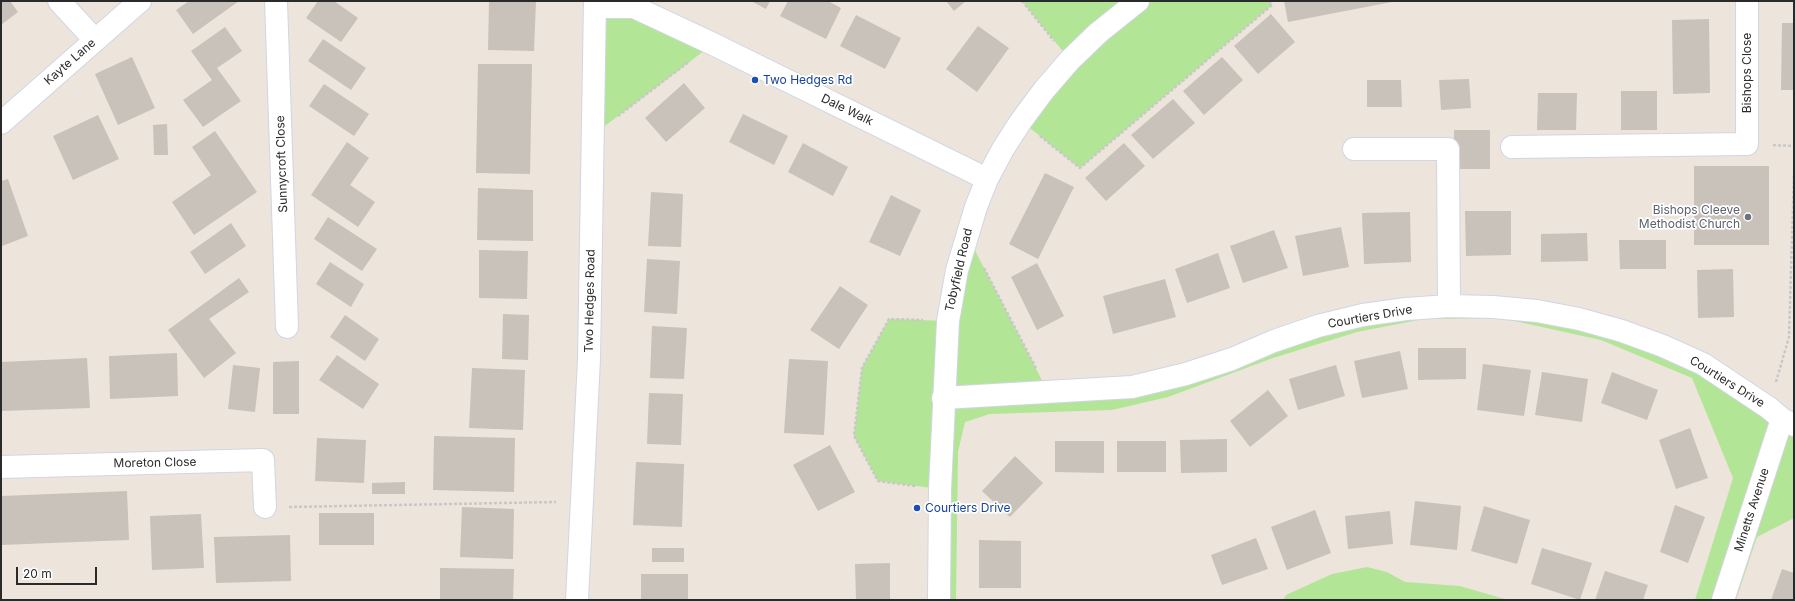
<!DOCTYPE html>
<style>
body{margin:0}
#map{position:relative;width:1795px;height:601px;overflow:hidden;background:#ede5dc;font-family:Inter,sans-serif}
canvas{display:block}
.frame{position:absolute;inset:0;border:2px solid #2a2a2a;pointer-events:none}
.scale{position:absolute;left:16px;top:567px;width:81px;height:18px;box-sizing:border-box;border:2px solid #2a2a2a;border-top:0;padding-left:5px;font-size:12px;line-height:14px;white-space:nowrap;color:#2a2a2a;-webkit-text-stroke:3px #fff;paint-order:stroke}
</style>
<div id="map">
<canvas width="1795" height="601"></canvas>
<div class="frame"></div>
<div class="scale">20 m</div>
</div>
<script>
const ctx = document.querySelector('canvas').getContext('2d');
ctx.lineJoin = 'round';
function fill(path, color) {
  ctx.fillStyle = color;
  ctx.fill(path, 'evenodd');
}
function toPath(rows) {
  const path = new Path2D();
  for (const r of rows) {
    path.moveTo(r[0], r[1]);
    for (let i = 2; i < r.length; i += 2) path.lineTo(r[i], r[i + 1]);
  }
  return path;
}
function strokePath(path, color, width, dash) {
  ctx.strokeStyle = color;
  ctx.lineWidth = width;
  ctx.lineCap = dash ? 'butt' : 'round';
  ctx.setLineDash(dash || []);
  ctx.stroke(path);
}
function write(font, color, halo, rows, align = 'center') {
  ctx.font = font + ' Inter,sans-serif';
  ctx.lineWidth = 3.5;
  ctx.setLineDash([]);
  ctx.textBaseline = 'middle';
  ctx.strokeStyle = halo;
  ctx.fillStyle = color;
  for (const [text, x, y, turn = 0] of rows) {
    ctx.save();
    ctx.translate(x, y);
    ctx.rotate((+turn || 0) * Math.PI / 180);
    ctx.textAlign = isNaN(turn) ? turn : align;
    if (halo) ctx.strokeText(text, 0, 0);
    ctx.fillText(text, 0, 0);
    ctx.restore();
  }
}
fill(toPath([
 [1022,1,1269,1,1272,5,1080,168,1021,121,1070,60],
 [595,7,713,44,593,135],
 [967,235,1048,392,1132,387,1274,341,1449,306,1622,331,1794,425,1794,518,1757,537,1736,600,1695,600,1733,478,1692,378,1601,340,1501,318,1424,319,1357,332,1273,358,1168,397,1112,410,990,414,965,422,958,452,956,600,939,600,940,489,878,481,854,436,862,368,889,319,948,321],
 [1367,567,1387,572,1405,582,1460,586,1508,600,1283,600,1286,595,1332,574]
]), '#b3e596');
fill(toPath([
 [1,1,10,1,18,12,1,25],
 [189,1,239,1,193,34,176,10],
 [318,1,334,1,358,18,341,42,306,18],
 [489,1,536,1,534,51,488,50],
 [751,1,770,1,766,9],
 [788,1,828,1,841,8,826,39,780,16],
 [946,1,966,1,954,11],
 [1284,1,1392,1,1392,2,1288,22],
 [1271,14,1295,42,1258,74,1234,46],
 [856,15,901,38,885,69,840,46],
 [1709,19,1710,93,1673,94,1672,20],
 [1782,23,1794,23,1794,90,1781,90],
 [978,26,1009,48,977,92,946,69],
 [225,27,242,51,217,68,241,101,203,127,183,100,212,80,191,51],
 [323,39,366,68,351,90,308,61],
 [132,57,155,108,118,125,95,74],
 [1222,57,1243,80,1204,115,1183,91],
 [478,64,532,64,530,174,476,173],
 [1469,79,1471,108,1441,110,1439,80],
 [1367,80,1401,80,1402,107,1367,107],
 [684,83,705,108,666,142,645,118],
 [324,84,369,114,354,136,309,106],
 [1621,91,1657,91,1657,130,1621,130],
 [1538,93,1577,93,1576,130,1537,130],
 [1173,99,1195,123,1153,159,1131,135],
 [743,114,788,136,774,165,729,142],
 [98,115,119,159,73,180,53,136],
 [167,124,168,155,154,155,153,125],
 [1454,130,1490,130,1490,169,1454,169],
 [215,131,257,192,194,235,172,202,211,175,192,147],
 [347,142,369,158,350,185,375,202,358,227,311,195],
 [803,143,848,167,833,196,788,172],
 [1124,143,1145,166,1106,201,1085,178],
 [1694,166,1769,166,1769,245,1694,245],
 [1045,173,1074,187,1038,259,1009,244],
 [8,179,28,236,2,246,1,181],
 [478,188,533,190,533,241,477,240],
 [651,192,683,194,681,247,648,246],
 [891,195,921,210,900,256,869,242],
 [1465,211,1511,211,1511,255,1466,256],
 [1410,212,1411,262,1364,264,1362,213],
 [328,217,377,249,362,271,314,239],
 [231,223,246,246,205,274,190,252],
 [1341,227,1349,267,1303,276,1295,236],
 [1274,230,1288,268,1243,283,1230,246],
 [1587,233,1588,261,1541,262,1541,234],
 [1619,240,1666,240,1666,269,1620,269],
 [479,250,528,251,527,299,479,298],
 [1218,253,1230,288,1187,303,1175,269],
 [647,259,680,261,677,314,644,312],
 [330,262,364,284,351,307,316,284],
 [1037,263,1064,316,1037,330,1011,277],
 [1733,269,1734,317,1698,318,1697,270],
 [239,278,249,292,209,319,236,353,204,378,168,330],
 [1165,279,1176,317,1113,334,1103,296],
 [840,286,868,305,839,349,810,330],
 [503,314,529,315,528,360,502,359],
 [345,315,379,339,365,361,330,337],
 [652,326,687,328,684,379,650,378],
 [1418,348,1466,348,1466,379,1418,380],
 [1400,351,1408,389,1362,398,1354,361],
 [177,353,178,396,110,399,109,356],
 [337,355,379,384,363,409,319,380],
 [87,358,90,408,1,411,1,362],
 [789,359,828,361,824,435,784,433],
 [299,361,299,414,273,414,273,362],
 [1483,364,1531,370,1524,416,1477,410],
 [233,365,260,368,255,412,228,409],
 [1336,365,1345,396,1298,410,1289,379],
 [472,368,525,370,523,430,469,428],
 [1542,372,1588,379,1582,422,1535,415],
 [1612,372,1658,390,1647,420,1601,403],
 [1268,390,1288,416,1250,447,1230,421],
 [649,393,683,394,681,445,647,444],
 [1690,428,1708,478,1676,489,1659,440],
 [434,436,515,438,514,492,433,490],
 [317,438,366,440,364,483,315,481],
 [1227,439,1227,472,1181,473,1180,440],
 [1055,441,1104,441,1104,473,1055,472],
 [1117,441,1166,441,1166,472,1117,472],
 [830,445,855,492,818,511,793,465],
 [1015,456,1043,483,1010,517,982,491],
 [636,462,684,464,682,527,633,525],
 [405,482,405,494,372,494,372,483],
 [127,491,129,540,1,545,1,496],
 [1415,501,1461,506,1457,550,1410,545],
 [1675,505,1705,517,1688,563,1660,552],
 [1484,506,1530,520,1517,564,1471,551],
 [462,507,514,509,513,559,460,557],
 [1315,510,1331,553,1287,570,1271,527],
 [1390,511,1393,544,1348,549,1345,516],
 [319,513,374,513,374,545,319,545],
 [201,514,204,568,152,570,150,516],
 [290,535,291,581,216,583,214,537],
 [1256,538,1268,569,1222,585,1211,555],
 [979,540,1021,541,1021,588,979,588],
 [652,548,684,548,684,562,652,562],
 [1542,548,1592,563,1580,600,1531,584],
 [890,563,890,600,856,600,855,564],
 [440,568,514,569,513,600,440,600],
 [1782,569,1794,573,1794,600,1771,600],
 [1605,571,1648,585,1643,600,1595,600],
 [641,574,688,574,688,600,641,600]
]), '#c8c2bb');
const minor = toPath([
 [59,1,95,40],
 [276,1,287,327],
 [595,7,634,7,713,44,987,179],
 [1,123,140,1],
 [1512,147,1747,144,1747,1],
 [1354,149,1448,149,1449,306],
 [943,398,1132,387,1186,374,1232,359,1274,341,1318,326,1363,315,1406,309,1449,306,1493,307,1537,311,1579,319,1622,331,1663,346,1703,364,1769,408,1782,419,1794,425],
 [1,467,263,460,265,507],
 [577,600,589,359,595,1],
 [939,600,940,489,948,321,957,270,976,207,987,179,1003,149,1021,121,1044,90,1070,60,1098,33,1138,1],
 [1723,600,1782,419]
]);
strokePath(minor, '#d1d5e4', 24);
strokePath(toPath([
 [1022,1,1054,41],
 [618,116,690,61],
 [1040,136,1080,168,1272,5,1269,1],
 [1773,145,1794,146],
 [984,268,1036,368],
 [1776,382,1789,337,1794,173],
 [915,486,878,481,854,436,862,368,889,319,923,320],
 [289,507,556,502]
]), '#c8c8c8', 2.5, [3, 2]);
strokePath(minor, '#fff', 22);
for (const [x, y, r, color] of [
 [755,80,4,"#1a4fb4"],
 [1748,217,4,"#6b7280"],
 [917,508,4,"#1a4fb4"]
]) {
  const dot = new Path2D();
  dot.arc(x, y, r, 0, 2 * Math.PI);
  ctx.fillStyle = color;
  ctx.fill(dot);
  strokePath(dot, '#fff', 1.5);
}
write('12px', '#2a2a2a', '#fff', [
 ["Kayte Lane",70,62,-41],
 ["Bishops Close",1747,73,-90],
 ["Dale Walk",847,110,26],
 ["Sunnycroft Close",282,164,-92],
 ["Tobyfield Road",959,270,-77],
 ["Two Hedges Road",590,301,-89],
 ["Courtiers Drive",1370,317,-10],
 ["Courtiers Drive",1727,382,32],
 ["Moreton Close",155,463,-1],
 ["Minetts Avenue",1752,510,-72]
]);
write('12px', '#164399', '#fff', [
 ["Two Hedges Rd",763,80],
 ["Courtiers Drive",925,508]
], 'left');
write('12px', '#5b616d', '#fff', [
 ["Bishops Cleeve",1740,210],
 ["Methodist Church",1740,224]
], 'right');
</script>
